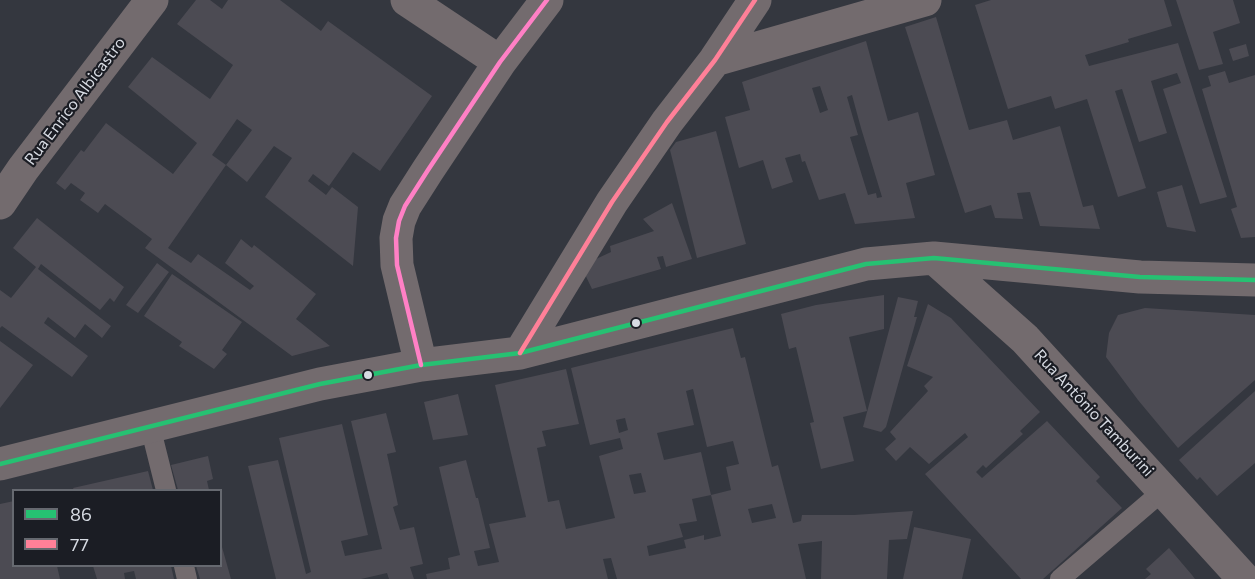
<!DOCTYPE html>
<meta charset="utf-8">
<style>
body{margin:0}
#map{position:relative;width:1255px;height:579px;overflow:hidden;background:#34373f;font-family:Commissioner,sans-serif}
canvas{display:block}
.legend{position:absolute;left:12px;top:489px;width:210px;height:78px;box-sizing:border-box;background:#1b1d24;border:2px solid #666970;margin:0;padding:8px 10px;list-style:none;font-size:18px;color:#d7dbe3}
.legend li{display:flex;align-items:center;gap:12px;height:30px}
.legend b{width:30px;border:2px solid #666970}
</style>
<div id="map">
<canvas width="1255" height="579"></canvas>
<ul class="legend">
<li><b style="height:8px;background:#26c172"></b>86</li>
<li><b style="height:8px;background:#ff8098"></b>77</li>
</ul>
</div>
<script>
const ctx = document.querySelector('canvas').getContext('2d');
ctx.lineJoin = 'round';
function fill(path, color) {
  ctx.fillStyle = color;
  ctx.fill(path, 'evenodd');
}
function toPath(rows) {
  const path = new Path2D();
  for (const r of rows) {
    path.moveTo(r[0], r[1]);
    for (let i = 2; i < r.length; i += 2) path.lineTo(r[i], r[i + 1]);
  }
  return path;
}
function strokePath(path, color, width, dash) {
  ctx.strokeStyle = color;
  ctx.lineWidth = width;
  ctx.lineCap = dash ? 'butt' : 'round';
  ctx.setLineDash(dash || []);
  ctx.stroke(path);
}
function write(font, color, halo, rows, align = 'center') {
  ctx.font = font + ' Commissioner,sans-serif';
  ctx.lineWidth = 4.5;
  ctx.setLineDash([]);
  ctx.textBaseline = 'middle';
  ctx.strokeStyle = halo;
  ctx.fillStyle = color;
  for (const [text, x, y, turn = 0] of rows) {
    ctx.save();
    ctx.translate(x, y);
    ctx.rotate((+turn || 0) * Math.PI / 180);
    ctx.textAlign = isNaN(turn) ? turn : align;
    if (halo) ctx.strokeText(text, 0, 0);
    ctx.fillText(text, 0, 0);
    ctx.restore();
  }
}
fill(toPath([
 [196,0,210,0,222,9,228,0,280,0,321,31,328,21,432,96,380,171,353,152,329,186,313,174,308,181,326,195,332,187,358,207,353,266,265,197,292,158,274,146,247,182,226,165,252,130,237,119,212,155,226,165,168,248,191,263,198,254,250,290,254,286,225,263,241,239,252,248,254,245,316,294,296,319,330,346,292,356,145,248,152,239,105,204,98,213,80,200,85,193,71,183,65,190,56,183,81,150,84,152,106,123,173,174,197,143,128,87,152,57,210,99,233,65,177,24],
 [991,0,1164,0,1172,26,1128,39,1129,42,1085,55,1089,66,1178,43,1227,197,1200,204,1163,89,1181,83,1177,73,1151,81,1167,133,1139,142,1122,89,1115,91,1146,188,1118,197,1087,99,1055,109,1051,96,1008,109,975,5],
 [1176,0,1233,0,1240,23,1213,32,1223,64,1199,70],
 [936,17,969,130,1007,120,1013,140,1060,126,1083,207,1093,205,1100,229,1040,226,1030,192,1017,193,1023,219,995,218,991,205,965,213,905,27],
 [866,41,888,121,918,112,935,175,906,183,915,218,855,224,845,193,819,200,805,161,802,162,800,154,785,158,793,182,772,189,763,160,739,168,725,117,750,110,742,82],
 [820,86,828,110,820,113,812,88],
 [852,95,861,128,882,197,877,198,876,193,868,195,850,137,858,135,847,97],
 [1246,44,1249,56,1233,61,1229,49],
 [1225,71,1229,83,1255,75,1255,237,1241,238,1231,209,1237,207,1202,89,1211,86,1208,76],
 [716,131,746,244,697,258,670,150,676,142],
 [1182,185,1196,232,1167,227,1157,192],
 [672,203,692,259,666,267,663,256,657,257,661,269,592,289,581,266,611,252,610,246,654,231,643,219],
 [37,218,124,287,114,302,110,298,100,310,41,264,38,269,111,326,102,338,85,324,75,338,48,317,44,323,88,356,72,377,2,326,0,328,0,290,11,298,36,267,13,248],
 [157,263,169,272,138,313,126,305],
 [172,274,242,322,222,350,227,354,214,369,179,346,182,342,144,316],
 [884,295,884,329,849,337,867,411,843,417,854,461,821,469,810,423,814,422,796,347,789,349,781,314,816,305],
 [898,297,918,301,914,317,917,317,886,427,881,432,863,427],
 [928,304,951,318,1040,412,1020,431,1023,434,986,468,983,465,976,472,982,478,1047,421,1100,477,1096,481,1122,508,1043,579,1021,579,925,474,968,437,965,433,929,464,910,447,896,461,885,449,896,439,890,432,928,391,924,386,933,377,907,366],
 [1145,308,1255,315,1255,380,1178,448,1138,400,1106,357,1109,333,1118,315],
 [733,328,741,358,745,357,772,467,778,465,793,523,801,521,802,515,854,515,913,511,907,539,889,540,887,579,821,579,822,541,798,544,806,579,617,579,611,558,603,559,608,579,427,579,426,574,450,569,448,558,460,555,439,467,466,460,476,498,478,498,490,548,474,551,478,566,499,562,489,524,526,517,495,385,566,369,579,424,542,431,546,446,537,448,548,502,559,500,566,529,602,521,615,518,599,456,623,449,620,438,590,445,571,368],
 [693,389,707,447,733,441,739,464,726,467,731,490,711,495,721,536,704,540,704,535,684,540,686,548,649,556,647,546,683,537,679,524,697,521,692,499,711,495,701,452,664,460,657,433,694,425,686,391],
 [625,418,628,430,619,433,616,420],
 [641,473,646,492,634,494,629,475],
 [772,504,776,518,752,523,748,509],
 [0,341,33,365,0,408],
 [1255,391,1255,463,1217,496,1200,477,1197,480,1179,460],
 [458,394,468,435,433,440,424,402],
 [386,413,396,452,387,454,398,505,393,507,400,530,414,527,423,564,410,567,414,579,389,579,387,573,361,579,276,579,248,466,278,460,306,574,311,572,279,438,342,424,368,535,341,541,345,556,382,549,351,421],
 [208,456,213,479,207,481,209,490,178,490,171,465],
 [148,471,153,490,74,490,73,488],
 [14,501,14,566,57,566,60,579,0,579,0,504],
 [914,527,971,539,962,579,903,579],
 [220,540,231,579,200,579,196,566,220,566],
 [1169,548,1192,575,1195,579,1145,579,1151,574,1146,569],
 [93,566,171,566,174,579,136,579,134,571,124,573,125,579,97,579]
]), '#4c4b53');
strokePath(toPath([
 [150,426,166,490],
 [184,566,187,579],
 [1060,579,1164,490]
]), '#736b6e', 20);
strokePath(toPath([
 [407,0,500,62],
 [715,60,925,0],
 [0,203,23,169,152,0],
 [934,258,1025,339,1244,579],
 [520,353,612,202,667,122,715,60,755,0],
 [421,365,397,265,396,238,399,221,405,206,428,170,500,62,547,0],
 [0,464,320,384,421,365,520,353,866,264,934,258,1140,277,1255,280]
]), '#736b6e', 33);
strokePath(toPath([
 [0,464,320,384,421,365,520,353,866,264,934,258,1140,277,1255,280]
]), '#26c172', 4.5);
strokePath(toPath([
 [520,353,612,202,667,122,715,60,755,0]
]), '#ff8098', 4.5);
strokePath(toPath([
 [421,365,397,265,396,238,399,221,405,206,428,170,500,62,547,0]
]), '#ff80c5', 4.5);
for (const [x, y, r, color] of [
 [636,323,5,"#d7dbe3"],
 [368,375,5,"#d7dbe3"]
]) {
  const dot = new Path2D();
  dot.arc(x, y, r, 0, 2 * Math.PI);
  ctx.fillStyle = color;
  ctx.fill(dot);
  strokePath(dot, '#1b1d24', 2);
}
write('16px', '#d7dbe3', '#1b1d24', [
 ["Rua Enrico Albicastro",75,101,-53],
 ["Rua Antônio Tamburini",1094,413,47]
]);
</script>
